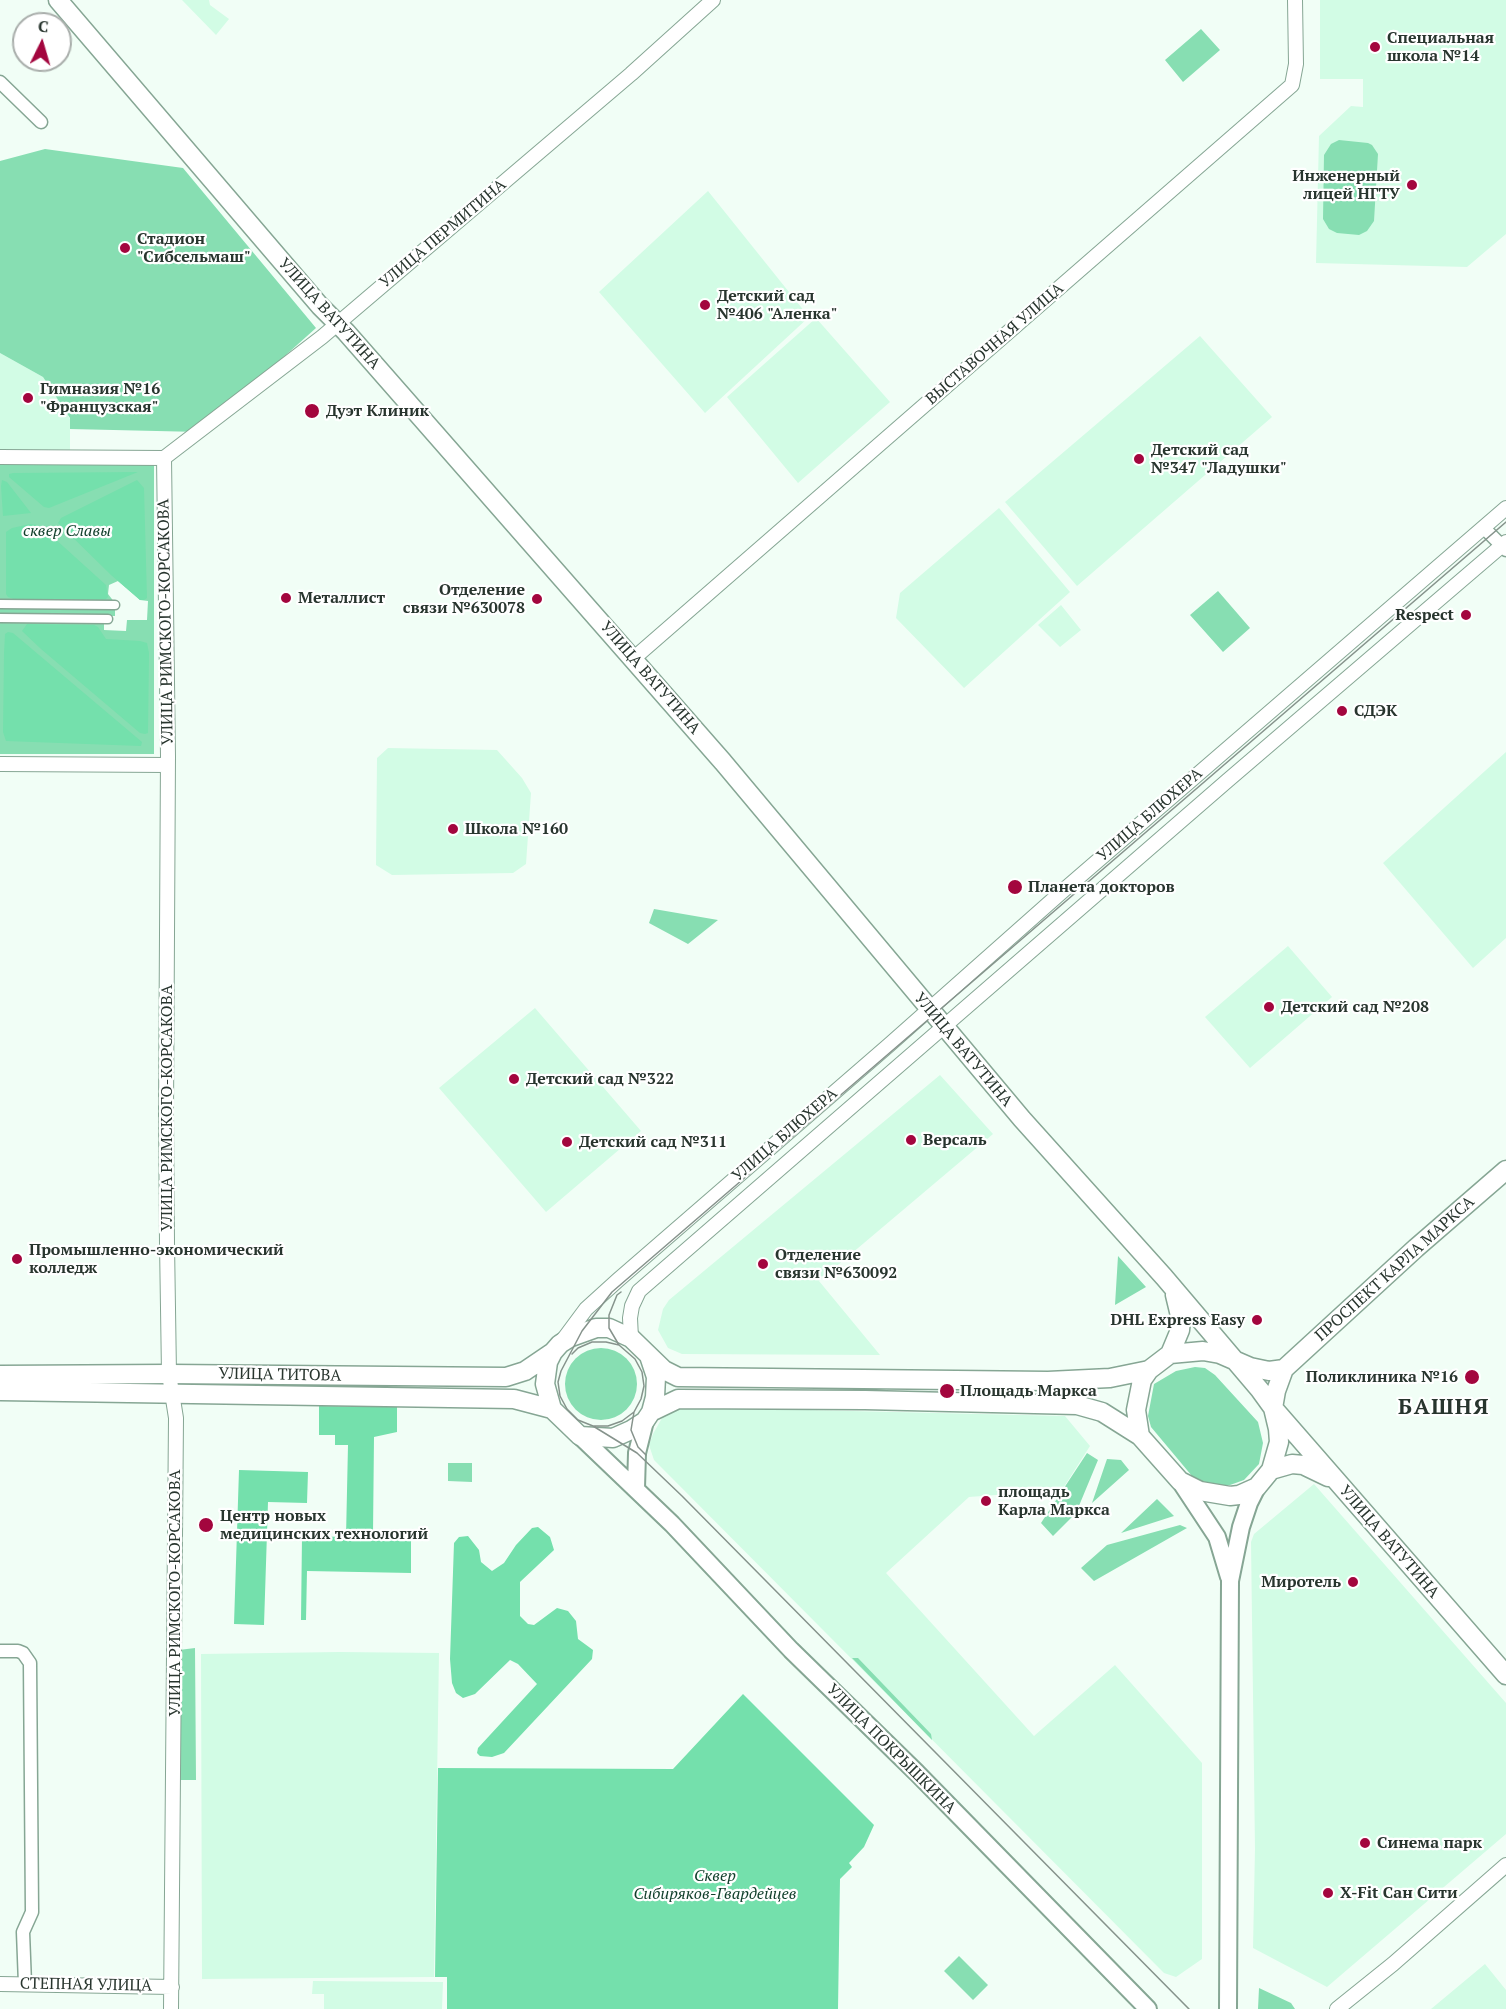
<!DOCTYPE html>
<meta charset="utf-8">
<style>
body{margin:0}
#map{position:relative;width:1506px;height:2009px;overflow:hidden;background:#f1fef6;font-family:"PT Serif",serif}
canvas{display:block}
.north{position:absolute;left:12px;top:12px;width:60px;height:60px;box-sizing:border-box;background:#fff;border:2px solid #a9aeab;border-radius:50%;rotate:5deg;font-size:16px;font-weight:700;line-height:24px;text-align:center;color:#28352e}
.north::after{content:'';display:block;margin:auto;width:21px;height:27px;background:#a3063e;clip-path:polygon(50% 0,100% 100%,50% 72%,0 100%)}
</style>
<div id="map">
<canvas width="1506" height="2009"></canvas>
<div class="north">С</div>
</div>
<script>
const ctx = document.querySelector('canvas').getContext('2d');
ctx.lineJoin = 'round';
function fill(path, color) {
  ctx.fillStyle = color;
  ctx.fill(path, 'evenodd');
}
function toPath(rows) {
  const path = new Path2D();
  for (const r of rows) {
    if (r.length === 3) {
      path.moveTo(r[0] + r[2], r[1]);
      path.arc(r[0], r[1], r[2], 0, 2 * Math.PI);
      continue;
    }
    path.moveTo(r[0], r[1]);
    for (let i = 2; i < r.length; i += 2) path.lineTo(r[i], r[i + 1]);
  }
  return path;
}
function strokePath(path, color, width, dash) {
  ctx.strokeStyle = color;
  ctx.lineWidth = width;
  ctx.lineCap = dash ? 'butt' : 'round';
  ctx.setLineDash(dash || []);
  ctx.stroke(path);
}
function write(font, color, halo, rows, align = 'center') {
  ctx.font = font + ' "PT Serif",serif';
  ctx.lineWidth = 4.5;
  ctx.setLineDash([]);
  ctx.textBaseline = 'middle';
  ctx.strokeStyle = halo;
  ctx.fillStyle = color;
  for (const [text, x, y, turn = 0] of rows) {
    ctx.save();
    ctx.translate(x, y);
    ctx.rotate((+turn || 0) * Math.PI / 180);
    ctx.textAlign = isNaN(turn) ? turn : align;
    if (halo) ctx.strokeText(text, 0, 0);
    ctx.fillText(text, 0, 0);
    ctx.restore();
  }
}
fill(toPath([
 [182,0,209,0,210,5,229,19,216,35],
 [1320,0,1506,0,1506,234,1467,267,1316,263,1319,136,1351,106,1363,107,1363,79,1320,79],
 [708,191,809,317,705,413,599,292],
 [816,318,890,402,798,483,727,397],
 [1200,336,1272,417,1077,586,1005,502],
 [0,353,43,377,70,419,70,450,0,449],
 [999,508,1070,592,964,688,896,618,900,593],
 [1061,605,1081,630,1060,647,1038,625],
 [388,748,497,750,522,778,531,793,526,864,513,873,392,875,376,865,377,758],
 [1506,752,1506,938,1473,968,1383,863],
 [1288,946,1332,997,1250,1068,1205,1017],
 [535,1008,641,1131,546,1212,439,1088],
 [940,1075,993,1134,819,1281,880,1355,682,1354,668,1348,658,1330,663,1309,669,1300],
 [681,1407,1065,1416,1090,1446,1062,1490,969,1497,886,1573,1034,1736,1115,1665,1202,1763,1202,1959,1176,1977,1164,1973,654,1460,649,1445,653,1434,662,1418],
 [1314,1484,1506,1703,1506,1834,1327,1987,1253,1948,1255,1849,1251,1542,1254,1534],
 [339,1652,439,1653,434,1977,202,1979,201,1654],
 [1485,1964,1506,1990,1506,2009,1431,2009],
 [313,1981,443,1982,442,2009,324,2009,324,1994,312,1994]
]), '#d2fce5');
fill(toPath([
 [1201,29,1220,50,1183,82,1165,60],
 [1339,140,1368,143,1372,145,1378,154,1374,221,1367,231,1359,235,1337,233,1329,229,1323,219,1324,155,1331,144],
 [45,149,183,168,316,328,200,432,70,429,70,418,43,377,0,353,0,161],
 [0,462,154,463,154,754,0,754],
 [118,581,140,600,148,601,147,620,127,620,126,631,104,630,104,616,115,616,115,603,108,594,109,585],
 [1218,591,1250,628,1223,652,1190,615],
 [654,909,718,920,688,944,649,923],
 [1118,1256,1146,1287,1115,1305],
 [601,1384,36],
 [1195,1367,1205,1368,1215,1375,1258,1422,1263,1443,1259,1464,1244,1480,1230,1485,1215,1486,1203,1483,1192,1476,1151,1427,1148,1416,1154,1384,1176,1371],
 [1087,1453,1098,1460,1076,1513,1053,1536,1041,1523],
 [1107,1459,1121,1460,1129,1470,1092,1503],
 [448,1463,472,1463,472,1482,448,1481],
 [1157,1499,1174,1516,1121,1533],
 [1180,1525,1187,1528,1094,1581,1081,1568,1107,1545],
 [195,1648,196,1780,180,1780,179,1650],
 [852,1658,858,1658,931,1734,932,1740],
 [959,1956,988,1985,973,2000,944,1971],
 [1259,1988,1291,2003,1295,2009,1258,2009]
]), '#87deb2');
fill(toPath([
 [138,472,49,508,44,507,9,477,9,474,13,473],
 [2,480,7,482,31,513,3,516,1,486],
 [137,480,144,488,147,598,144,600,140,600,111,575,58,523,61,518],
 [30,524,37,525,43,528,106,585,108,597,104,601,19,601,8,597,6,594,6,532,12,528],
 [27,624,94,625,98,627,106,639,140,641,147,643,149,653,148,733,145,734,140,733,41,649,22,631],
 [8,632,13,633,142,742,141,746,6,741,3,732,4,653,5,634],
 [319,1406,397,1407,397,1432,374,1437,373,1533,411,1534,411,1573,307,1571,306,1620,301,1620,302,1536,346,1537,348,1445,335,1445,335,1435,319,1435],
 [239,1470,308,1472,307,1503,268,1502,264,1625,234,1624],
 [538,1527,550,1537,554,1550,520,1582,520,1616,528,1624,534,1625,557,1608,568,1611,576,1621,578,1639,593,1650,592,1659,504,1753,492,1757,480,1756,477,1753,478,1748,537,1684,518,1664,510,1660,475,1694,463,1698,456,1693,452,1683,450,1659,454,1543,459,1537,468,1536,479,1550,481,1562,492,1571,504,1563,516,1545,532,1528],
 [743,1694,874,1825,864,1847,849,1863,852,1867,840,1879,838,2009,447,2009,447,1977,435,1977,438,1768,673,1769]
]), '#74e0ac');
const pedestrian = toPath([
 [0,604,115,605],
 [0,618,108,619]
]);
const minor = toPath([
 [0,82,41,122],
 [1484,528,1506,550],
 [1,1651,18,1651,23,1653,30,1663,32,1912,23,1932,25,1984]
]);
const tertiary = toPath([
 [0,457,164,458],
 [164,458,168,756,166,1112,167,1243,169,1374,176,1418,171,2009],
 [164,458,322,337,631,74,713,0],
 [633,659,1292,85,1296,64,1295,0],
 [0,764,168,765],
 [631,1338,630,1318,632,1306,639,1291,1227,781,1506,542],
 [563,1340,586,1309,618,1280,889,1045,1065,889,1506,508],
 [0,1984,172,1987],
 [1337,2009,1393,1964,1506,1865]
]);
const secondary = toPath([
 [580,1436,672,1524,791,1650,917,1773,1148,2009],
 [1180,1481,1217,1537,1229,1577],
 [636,1488,637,1453,645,1421],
 [1228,2009,1230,1581,1241,1527,1249,1503,1257,1487]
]);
const primary = toPath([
 [58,0,320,306,346,332,723,762,1022,1119,1164,1277,1260,1390,1273,1408,1278,1429,1279,1442,1271,1470,1257,1487,1239,1495,1230,1496,1200,1491,1180,1481,1140,1436,1102,1412,1077,1405,865,1400,678,1399,651,1412],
 [1170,1354,1180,1330,1181,1320,1175,1295],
 [649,1356,656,1377,655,1397,651,1412,645,1421,631,1430,613,1438,580,1436,552,1409,545,1384,548,1362,553,1352,560,1344,571,1337,596,1328,609,1328,631,1338,664,1370,678,1377,1048,1381,1110,1378,1149,1370],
 [0,1375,169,1374,506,1377,525,1371,553,1352],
 [0,1391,514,1399,552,1409],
 [1273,1408,1276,1391,1284,1369,1416,1248,1506,1170],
 [1274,1409,1506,1675],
 [1140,1436,1136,1410,1142,1380,1149,1370,1170,1354,1203,1351,1220,1354,1250,1367,1269,1371,1284,1369],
 [1271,1470,1292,1464,1303,1465,1328,1477]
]);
strokePath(pedestrian, '#86a694', 11);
strokePath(minor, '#86a694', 15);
strokePath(tertiary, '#86a694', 16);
strokePath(secondary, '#86a694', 20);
strokePath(primary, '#86a694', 21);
strokePath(pedestrian, '#fff', 8);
strokePath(minor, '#fff', 12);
strokePath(tertiary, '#fff', 14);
strokePath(secondary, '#fff', 16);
strokePath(primary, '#fff', 18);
strokePath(toPath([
 [619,1345,609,1328,609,1315,617,1295,621,1292],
 [572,1354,578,1348,592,1342,606,1342,619,1345,635,1359,642,1372,644,1386,641,1399,634,1412,622,1421,608,1426,593,1426],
 [634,1412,631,1430,638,1447,646,1455],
 [1189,2009,682,1496,637,1453,593,1426,578,1420,567,1409,560,1396,558,1382,561,1371,582,1331,612,1292,1506,522]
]), '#86938c', 1.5);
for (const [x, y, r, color] of [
 [1375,47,6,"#a3063e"],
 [1412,185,6,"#a3063e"],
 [125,248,6,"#a3063e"],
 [705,305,6,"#a3063e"],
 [28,398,6,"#a3063e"],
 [312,411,8,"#a3063e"],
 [1139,459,6,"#a3063e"],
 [286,598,6,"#a3063e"],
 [537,599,6,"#a3063e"],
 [1466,615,6,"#a3063e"],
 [1342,711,6,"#a3063e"],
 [453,829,6,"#a3063e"],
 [1015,887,8,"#a3063e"],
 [1269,1007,6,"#a3063e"],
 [514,1079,6,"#a3063e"],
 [911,1140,6,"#a3063e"],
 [567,1142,6,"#a3063e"],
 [17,1259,6,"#a3063e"],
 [763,1264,6,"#a3063e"],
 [1257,1320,6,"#a3063e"],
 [1472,1377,8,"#a3063e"],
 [947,1391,8,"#a3063e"],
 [986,1501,6,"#a3063e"],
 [206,1525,8,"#a3063e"],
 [1353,1582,6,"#a3063e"],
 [1365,1843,6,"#a3063e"],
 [1328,1893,6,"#a3063e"]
]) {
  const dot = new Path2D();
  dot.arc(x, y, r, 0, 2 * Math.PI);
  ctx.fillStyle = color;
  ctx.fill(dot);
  strokePath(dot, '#fff', 2);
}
write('bold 16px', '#28352e', '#fff', [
 ["Специальная",1387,38],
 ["школа №14",1387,56],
 ["Инженерный",1400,176,"right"],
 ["лицей НГТУ",1400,194,"right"],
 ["Стадион",137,239],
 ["\"Сибсельмаш\"",137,257],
 ["Детский сад",717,296],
 ["№406 \"Аленка\"",717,314],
 ["Гимназия №16",40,389],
 ["\"Французская\"",40,407],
 ["Дуэт Клиник",326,411],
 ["Детский сад",1151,450],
 ["№347 \"Ладушки\"",1151,468],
 ["Отделение",525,590,"right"],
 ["связи №630078",525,608,"right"],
 ["Металлист",298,598],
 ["Respect",1454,615,"right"],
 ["СДЭК",1354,711],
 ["Школа №160",465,829],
 ["Планета докторов",1028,887],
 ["Детский сад №208",1281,1007],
 ["Детский сад №322",526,1079],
 ["Версаль",923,1140],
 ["Детский сад №311",579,1142],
 ["Промышленно-экономический",29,1250],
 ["колледж",29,1268],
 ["Отделение",775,1255],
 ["связи №630092",775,1273],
 ["DHL Express Easy",1245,1320,"right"],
 ["Поликлиника №16",1458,1377,"right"],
 ["Площадь Маркса",960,1391],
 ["площадь",998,1492],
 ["Карла Маркса",998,1510],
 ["Центр новых",220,1516],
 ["медицинских технологий",220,1534],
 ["Миротель",1341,1582,"right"],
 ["Синема парк",1377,1843],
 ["X-Fit Сан Сити",1340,1893]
], 'left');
write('16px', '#28352e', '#fff', [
 ["УЛИЦА ПЕРМИТИНА",443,234,-40],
 ["УЛИЦА ВАТУТИНА",329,314,48],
 ["ВЫСТАВОЧНАЯ УЛИЦА",995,344,-41],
 ["УЛИЦА РИМСКОГО-КОРСАКОВА",166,622,-91],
 ["УЛИЦА ВАТУТИНА",650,678,49],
 ["УЛИЦА БЛЮХЕРА",1150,815,-41],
 ["УЛИЦА ВАТУТИНА",963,1050,50],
 ["УЛИЦА РИМСКОГО-КОРСАКОВА",167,1108,-90],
 ["УЛИЦА БЛЮХЕРА",785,1135,-41],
 ["ПРОСПЕКТ КАРЛА МАРКСА",1395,1269,-42],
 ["УЛИЦА ТИТОВА",280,1375,1],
 ["УЛИЦА ВАТУТИНА",1389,1542,49],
 ["УЛИЦА РИМСКОГО-КОРСАКОВА",175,1593,-90],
 ["УЛИЦА ПОКРЫШКИНА",891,1749,45],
 ["СТЕПНАЯ УЛИЦА",86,1985,1]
]);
write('italic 16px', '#0f3e2a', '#fff', [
 ["сквер Славы",67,531],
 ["Сквер",715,1876],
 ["Сибиряков-Гвардейцев",715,1894]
]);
ctx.letterSpacing = '1.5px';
write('bold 22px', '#28352e', '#fff', [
 ["БАШНЯ",1444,1408]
]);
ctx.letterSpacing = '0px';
</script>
